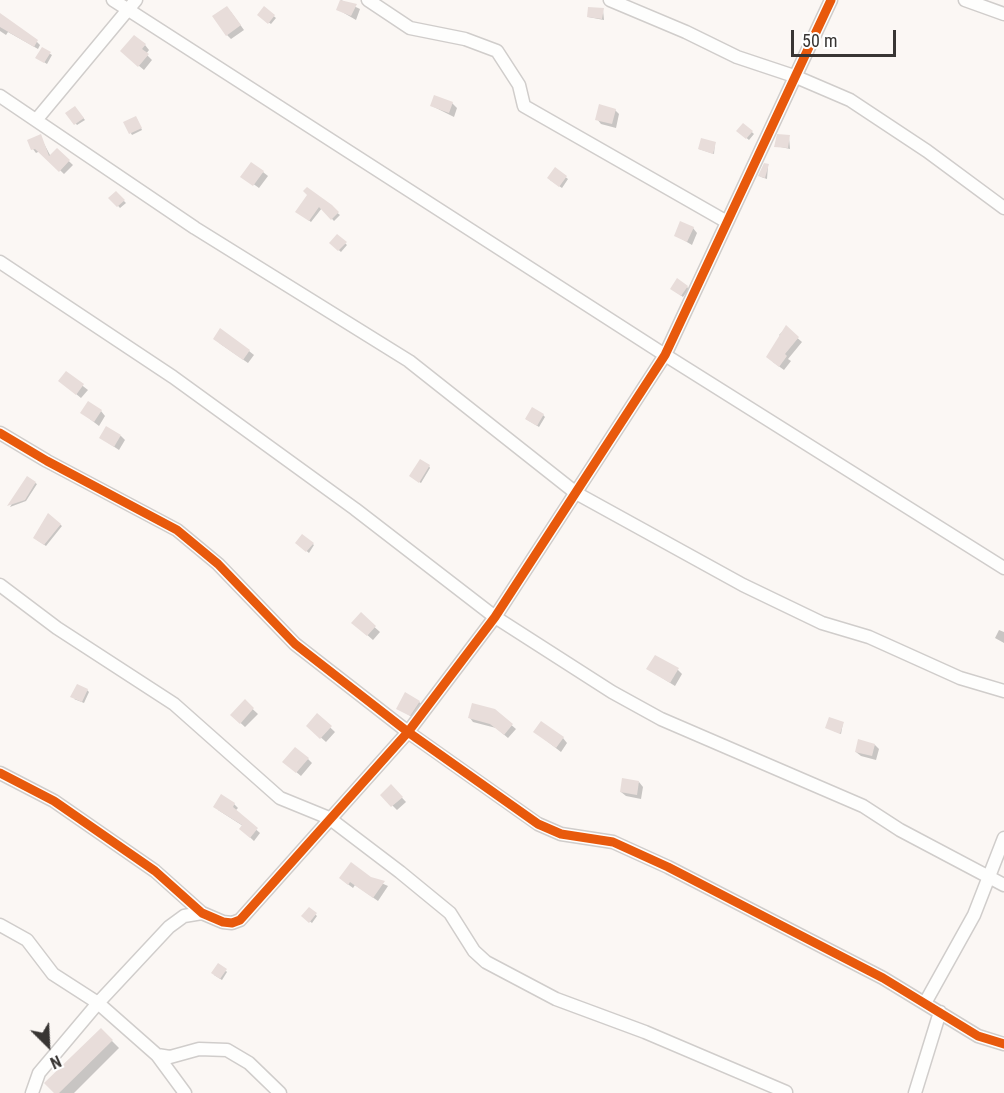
<!DOCTYPE html>
<style>
body{margin:0}
#map{position:relative;width:1004px;height:1093px;overflow:hidden;background:#fbf7f4;font-family:"Roboto Condensed",sans-serif}
canvas{display:block}
.north{position:absolute;left:18px;top:1015px;width:60px;height:60px;-webkit-text-stroke:4px #fff;paint-order:stroke;rotate:156deg;font-size:16px;font-weight:700;line-height:24px;text-align:center;color:#383533}
.north::after{content:'';display:block;margin:auto;width:21px;height:27px;background:#383533;clip-path:polygon(50% 0,100% 100%,50% 72%,0 100%)}
.scale{position:absolute;left:791px;top:30px;width:105px;height:27px;box-sizing:border-box;border:3px solid #383533;border-top:0;padding-left:8px;font-size:18px;line-height:21px;white-space:nowrap;color:#383533;-webkit-text-stroke:4px #fff;paint-order:stroke}
</style>
<div id="map">
<canvas width="1004" height="1093"></canvas>
<div class="north">N</div>
<div class="scale">50 m</div>
</div>
<script>
const ctx = document.querySelector('canvas').getContext('2d');
ctx.lineJoin = 'round';
function fill(path, color) {
  ctx.fillStyle = color;
  ctx.fill(path, 'evenodd');
}
function toPath(rows) {
  const path = new Path2D();
  for (const r of rows) {
    path.moveTo(r[0], r[1]);
    for (let i = 2; i < r.length; i += 2) path.lineTo(r[i], r[i + 1]);
  }
  return path;
}
function strokePath(path, color, width, dash) {
  ctx.strokeStyle = color;
  ctx.lineWidth = width;
  ctx.lineCap = dash ? 'butt' : 'round';
  ctx.setLineDash(dash || []);
  ctx.stroke(path);
}
fill(toPath([
 [341,0,360,9,356,20,337,9],
 [264,8,276,18,271,24,259,15],
 [603,10,604,20,588,17],
 [231,12,244,30,231,39,227,35],
 [0,15,37,42,40,45,38,49,8,32,6,35,0,31],
 [145,45,149,50,146,54,152,60,144,70,127,56],
 [42,49,52,55,47,64,39,59],
 [452,103,457,108,454,117,432,106],
 [75,108,85,120,77,125,67,113],
 [615,110,619,114,616,128,601,124,597,119],
 [137,119,142,130,132,135,125,123],
 [744,125,754,134,749,140,738,131],
 [40,136,51,157,57,150,73,165,64,174,40,151,36,153,33,149],
 [789,137,790,149,776,146],
 [715,143,714,154,699,149],
 [768,166,767,179,761,177,760,176],
 [555,169,568,179,562,188,550,180],
 [263,172,268,176,259,188,245,178],
 [307,189,340,215,334,221,322,208,311,222,299,213,309,195],
 [116,193,126,203,120,208,111,198],
 [693,228,697,233,692,245,675,235],
 [337,236,347,245,341,252,331,243],
 [687,287,689,289,683,297,673,290],
 [786,328,802,342,788,359,791,361,784,370,773,362,782,338,779,335],
 [219,343,249,351,254,355,248,363],
 [66,373,88,390,81,398,65,385],
 [101,411,105,416,99,426,82,413],
 [543,415,545,417,539,427,526,419],
 [121,436,125,440,119,450,101,438],
 [429,466,430,468,421,483,413,478],
 [27,478,37,484,26,501,10,507],
 [48,515,62,526,46,546,37,540],
 [303,536,314,545,309,553,297,543],
 [361,615,380,632,373,640,358,627],
 [999,630,1004,632,1004,643,995,638],
 [648,669,678,670,682,674,675,686],
 [87,690,89,692,84,703,74,699],
 [245,702,258,714,245,727,232,715],
 [419,702,424,706,415,719,398,708],
 [494,710,516,729,508,738,496,728,473,722,470,718],
 [317,715,335,732,326,742,308,726],
 [843,723,841,734,827,728],
 [535,732,563,738,567,743,561,752],
 [875,745,879,749,876,760,861,756,856,752],
 [308,759,312,763,301,776,289,766],
 [639,782,643,787,641,799,626,796,621,792],
 [391,786,406,802,397,810,382,795],
 [222,796,234,804,238,808,235,811,260,833,254,841,241,829,243,826,218,810],
 [370,878,388,886,378,901,355,885,353,888,345,882],
 [309,909,317,916,312,923,303,916],
 [226,971,227,972,222,980,214,975],
 [101,1030,119,1048,74,1093,56,1093]
]), '#0003');
fill(toPath([
 [340,0,357,4,351,16,336,10],
 [227,6,241,25,226,36,212,16],
 [264,6,275,15,268,24,257,15],
 [588,7,604,8,602,19,587,17],
 [0,13,38,40,34,47,0,27],
 [134,35,146,44,142,49,149,54,138,67,120,51],
 [42,47,51,52,44,63,35,58],
 [434,95,453,102,449,113,430,106],
 [599,104,616,109,612,124,595,120],
 [75,106,84,118,74,125,65,113],
 [136,116,142,128,129,134,123,122],
 [743,123,753,131,746,139,736,131],
 [41,134,49,156,57,148,70,160,59,172,35,149,31,150,27,140],
 [777,134,790,135,788,148,774,147],
 [701,138,716,142,713,154,698,149],
 [251,162,264,171,253,186,240,177],
 [764,163,769,164,765,178,758,176],
 [555,167,567,176,559,187,547,178],
 [307,187,332,205,339,212,331,220,319,207,309,221,295,212,307,195,303,191],
 [116,191,125,200,117,207,108,198],
 [680,221,694,227,687,242,674,236],
 [337,234,347,242,338,251,329,243],
 [677,278,688,286,681,296,670,289],
 [786,325,799,337,785,354,787,356,779,367,766,357],
 [220,328,250,350,243,360,213,339],
 [66,371,84,384,76,395,58,381],
 [88,401,102,410,94,422,80,413],
 [532,407,544,414,537,426,525,419],
 [106,426,121,435,114,447,99,438],
 [420,459,430,465,419,483,409,476],
 [27,476,36,482,25,500,7,506],
 [48,513,61,524,44,545,33,538],
 [302,534,314,543,306,552,295,543],
 [361,612,376,626,367,636,351,623],
 [655,655,679,668,670,683,646,669],
 [77,684,88,689,82,702,70,697],
 [405,692,420,701,410,716,396,709],
 [245,699,254,708,240,724,230,715],
 [472,703,495,709,513,724,504,735,490,724,468,718],
 [317,713,332,726,320,739,306,726],
 [829,717,844,722,840,734,825,728],
 [541,721,564,737,556,748,533,732],
 [858,739,875,744,872,756,855,752],
 [295,747,309,758,296,773,282,762],
 [622,778,639,781,637,795,620,792],
 [391,784,403,797,391,807,380,795],
 [221,794,235,803,233,807,258,828,250,838,239,829,242,825,213,807],
 [351,862,371,877,385,881,373,898,350,882,348,885,339,878],
 [309,907,317,913,309,923,301,916],
 [218,963,227,969,220,979,211,973],
 [101,1028,113,1040,59,1093,54,1093,44,1083]
]), '#e8ddda');
const minor = toPath([
 [113,0,665,355,1004,568],
 [368,0,410,28,465,39,497,51,519,85,524,106,727,222],
 [610,0,686,32,737,57,794,76,850,100,927,151,1004,208],
 [965,0,1004,14],
 [0,96,195,228,409,361,576,493,743,585,822,623,869,637,960,678,1004,691],
 [37,119,136,0],
 [0,262,173,377,355,509,495,617,612,692,661,719,863,806,900,830,1004,885],
 [0,433,47,461,177,530,218,564,295,644,408,732,538,824,561,834,613,842,668,867,883,978,978,1036,1004,1044],
 [0,585,57,628,174,704,280,798,329,818,400,872,450,913,474,951,486,962,556,999,645,1032,786,1092],
 [0,773,54,801,155,871,202,913,223,922,232,923,240,920,408,732,495,617,665,355,831,0],
 [0,925,27,940,53,974,98,1003,157,1055,170,1057,199,1049,227,1050,249,1063,280,1093],
 [925,1003,974,915,1004,838],
 [157,1055,185,1093],
 [32,1093,39,1073,98,1003,169,927,184,916,202,913],
 [915,1093,940,1012]
]);
strokePath(minor, '#d0cdcb', 15);
strokePath(minor, '#fefefd', 12);
strokePath(toPath([
 [0,433,47,461,177,530,218,564,295,644,408,732,538,824,561,834,613,842,668,867,883,978,978,1036,1004,1044],
 [0,773,54,801,155,871,202,913,223,922,232,923,240,920,408,732,495,617,665,355,831,0]
]), '#e8590c', 9);
</script>
